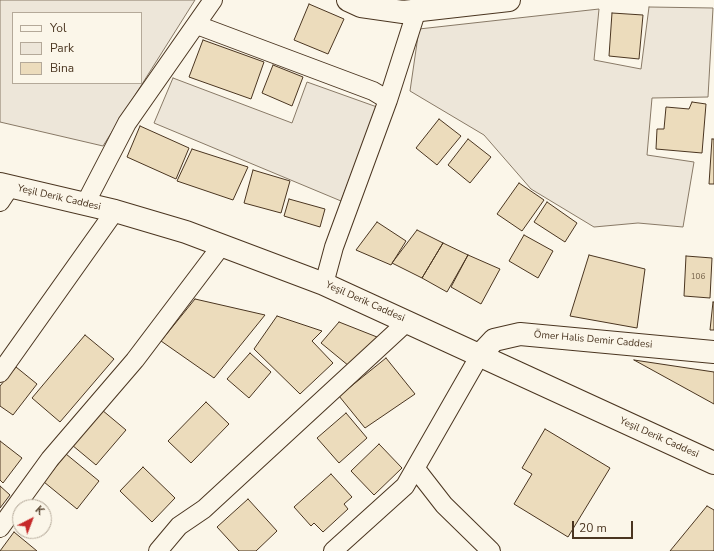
<!DOCTYPE html>
<meta charset="utf-8">
<style>
body{margin:0}
#map{position:relative;width:714px;height:551px;overflow:hidden;background:#fbf6e9;font-family:"Nunito Sans",sans-serif}
canvas{display:block}
.legend{position:absolute;left:12px;top:12px;width:130px;height:72px;box-sizing:border-box;background:#fbf6e9;border:1px solid #b4a999;margin:0;padding:5px 7px;list-style:none;font-size:12px;color:#4a3520}
.legend li{display:flex;align-items:center;gap:8px;height:20px}
.legend b{width:20px;border:1px solid #b4a999}
.north{position:absolute;left:12px;top:499px;width:40px;height:40px;box-sizing:border-box;background:#fbf6e9;border:1px solid #b4a999;border-radius:50%;rotate:42deg;font-size:11px;font-weight:700;line-height:16px;text-align:center;color:#4a3520}
.north::after{content:'';display:block;margin:auto;width:14px;height:18px;background:#c62828;clip-path:polygon(50% 0,100% 100%,50% 72%,0 100%)}
.scale{position:absolute;left:572px;top:521px;width:61px;height:18px;box-sizing:border-box;border:2px solid #4a3520;border-top:0;padding-left:5px;font-size:12px;line-height:14px;white-space:nowrap;color:#4a3520;-webkit-text-stroke:3px #fbf6e9;paint-order:stroke}
</style>
<div id="map">
<canvas width="714" height="551"></canvas>
<ul class="legend">
<li><b style="height:5px;background:#fbf6e9"></b>Yol</li>
<li><b style="height:11px;background:#ede6d9"></b>Park</li>
<li><b style="height:11px;background:#ecdcbc"></b>Bina</li>
</ul>
<div class="north">K</div>
<div class="scale">20 m</div>
</div>
<script>
const ctx = document.querySelector('canvas').getContext('2d');
ctx.lineJoin = 'round';
function fill(path, color) {
  ctx.fillStyle = color;
  ctx.fill(path, 'evenodd');
}
function toPath(rows) {
  const path = new Path2D();
  for (const r of rows) {
    path.moveTo(r[0], r[1]);
    for (let i = 2; i < r.length; i += 2) path.lineTo(r[i], r[i + 1]);
  }
  return path;
}
function strokePath(path, color, width, dash) {
  ctx.strokeStyle = color;
  ctx.lineWidth = width;
  ctx.lineCap = dash ? 'butt' : 'round';
  ctx.setLineDash(dash || []);
  ctx.stroke(path);
}
function write(font, color, halo, rows, align = 'center') {
  ctx.font = font + ' "Nunito Sans",sans-serif';
  ctx.lineWidth = 3;
  ctx.setLineDash([]);
  ctx.textBaseline = 'middle';
  ctx.strokeStyle = halo;
  ctx.fillStyle = color;
  for (const [text, x, y, turn = 0] of rows) {
    ctx.save();
    ctx.translate(x, y);
    ctx.rotate((+turn || 0) * Math.PI / 180);
    ctx.textAlign = isNaN(turn) ? turn : align;
    if (halo) ctx.strokeText(text, 0, 0);
    ctx.fillText(text, 0, 0);
    ctx.restore();
  }
}
const green = toPath([
 [0,0,195,0,103,146,0,122,0,0],
 [13,13,141,13,141,83,13,83,13,13],
 [649,7,713,8,708,97,652,98,647,155,694,162,683,227,638,223,594,227,531,189,484,135,410,91,419,29,599,9,594,60,641,69,649,7],
 [173,78,292,123,307,82,377,107,341,201,154,123,173,78]
]);
fill(green, '#ede6d9');
strokePath(green, '#887966', 1);
const building = toPath([
 [309,4,344,19,328,54,294,40,309,4],
 [612,13,643,15,639,59,609,56,612,13],
 [203,40,264,62,251,99,189,77,203,40],
 [273,65,303,77,292,106,262,93,273,65],
 [692,102,706,104,702,153,656,149,657,129,664,129,666,107,689,109,692,102],
 [439,119,461,136,437,165,416,148,439,119],
 [140,126,189,148,176,179,127,157,140,126],
 [468,139,491,157,470,183,448,165,468,139],
 [712,139,714,139,714,184,709,184,712,139],
 [192,149,248,167,233,200,177,181,192,149],
 [253,170,290,181,281,213,244,203,253,170],
 [519,183,544,200,522,231,497,214,519,183],
 [289,199,325,209,320,227,284,216,289,199],
 [547,202,577,223,565,242,534,222,547,202],
 [377,222,406,241,391,265,356,250,377,222],
 [417,230,443,243,422,278,392,263,417,230],
 [524,235,553,251,538,278,509,261,524,235],
 [443,243,468,255,447,292,422,278,443,243],
 [468,255,500,269,481,304,451,287,468,255],
 [589,255,645,269,637,328,570,316,589,255],
 [686,256,712,258,710,298,684,296,686,256],
 [195,299,265,315,214,378,161,341,195,299],
 [713,302,714,302,714,330,710,330,713,302],
 [277,316,322,331,312,341,333,363,300,394,254,349,277,316],
 [339,322,377,337,349,366,321,343,339,322],
 [85,335,114,359,60,422,32,398,85,335],
 [250,353,271,372,249,398,227,379,250,353],
 [386,358,415,394,365,428,339,396,386,358],
 [634,360,714,372,714,404,634,360],
 [16,367,37,384,13,415,0,406,0,386,16,367],
 [206,402,229,424,191,463,168,441,206,402],
 [102,410,126,430,96,465,72,445,102,410],
 [346,413,367,438,339,463,317,438,346,413],
 [545,429,610,468,568,537,514,504,532,474,522,468,545,429],
 [0,441,22,458,3,483,0,480,0,441],
 [379,444,402,468,374,495,351,471,379,444],
 [66,454,99,481,77,509,44,482,66,454],
 [143,467,175,498,152,522,120,491,143,467],
 [331,474,352,497,344,504,348,509,323,532,314,523,311,526,294,507,331,474],
 [0,486,10,495,0,508,0,486],
 [248,499,277,531,256,551,239,551,217,527,248,499],
 [707,506,714,510,714,551,670,551,707,506],
 [14,532,37,551,0,551,14,532]
]);
fill(building, '#ecdcbc');
strokePath(building, '#4a3520', 1);
const street = toPath([
 [197,25,373,91,388,100],
 [0,202,10,187],
 [85,204,127,123,213,0],
 [324,284,334,247,388,100,420,0],
 [0,373,115,211],
 [416,469,444,505,491,551],
 [0,528,50,459,135,360,222,245],
 [158,551,179,526,204,509,408,321],
 [333,551,405,486,480,355]
]);
const secondary = toPath([
 [348,0,361,6,403,12,509,0],
 [0,184,115,211,186,232,324,284,714,463],
 [480,355,494,340,520,334,714,352]
]);
strokePath(street, '#4a3520', 20);
strokePath(secondary, '#4a3520', 24);
strokePath(street, '#fbf6e9', 18);
strokePath(secondary, '#fbf6e9', 22);
write('8px', '#725f47', null, [
 ["106",698,277]
]);
write('10px', '#4a3520', '#fbf6e9', [
 ["Yeşil Derik Caddesi",59,198,13],
 ["Yeşil Derik Caddesi",365,302,24],
 ["Ömer Halis Demir Caddesi",593,340,5],
 ["Yeşil Derik Caddesi",659,438,24]
]);
</script>
